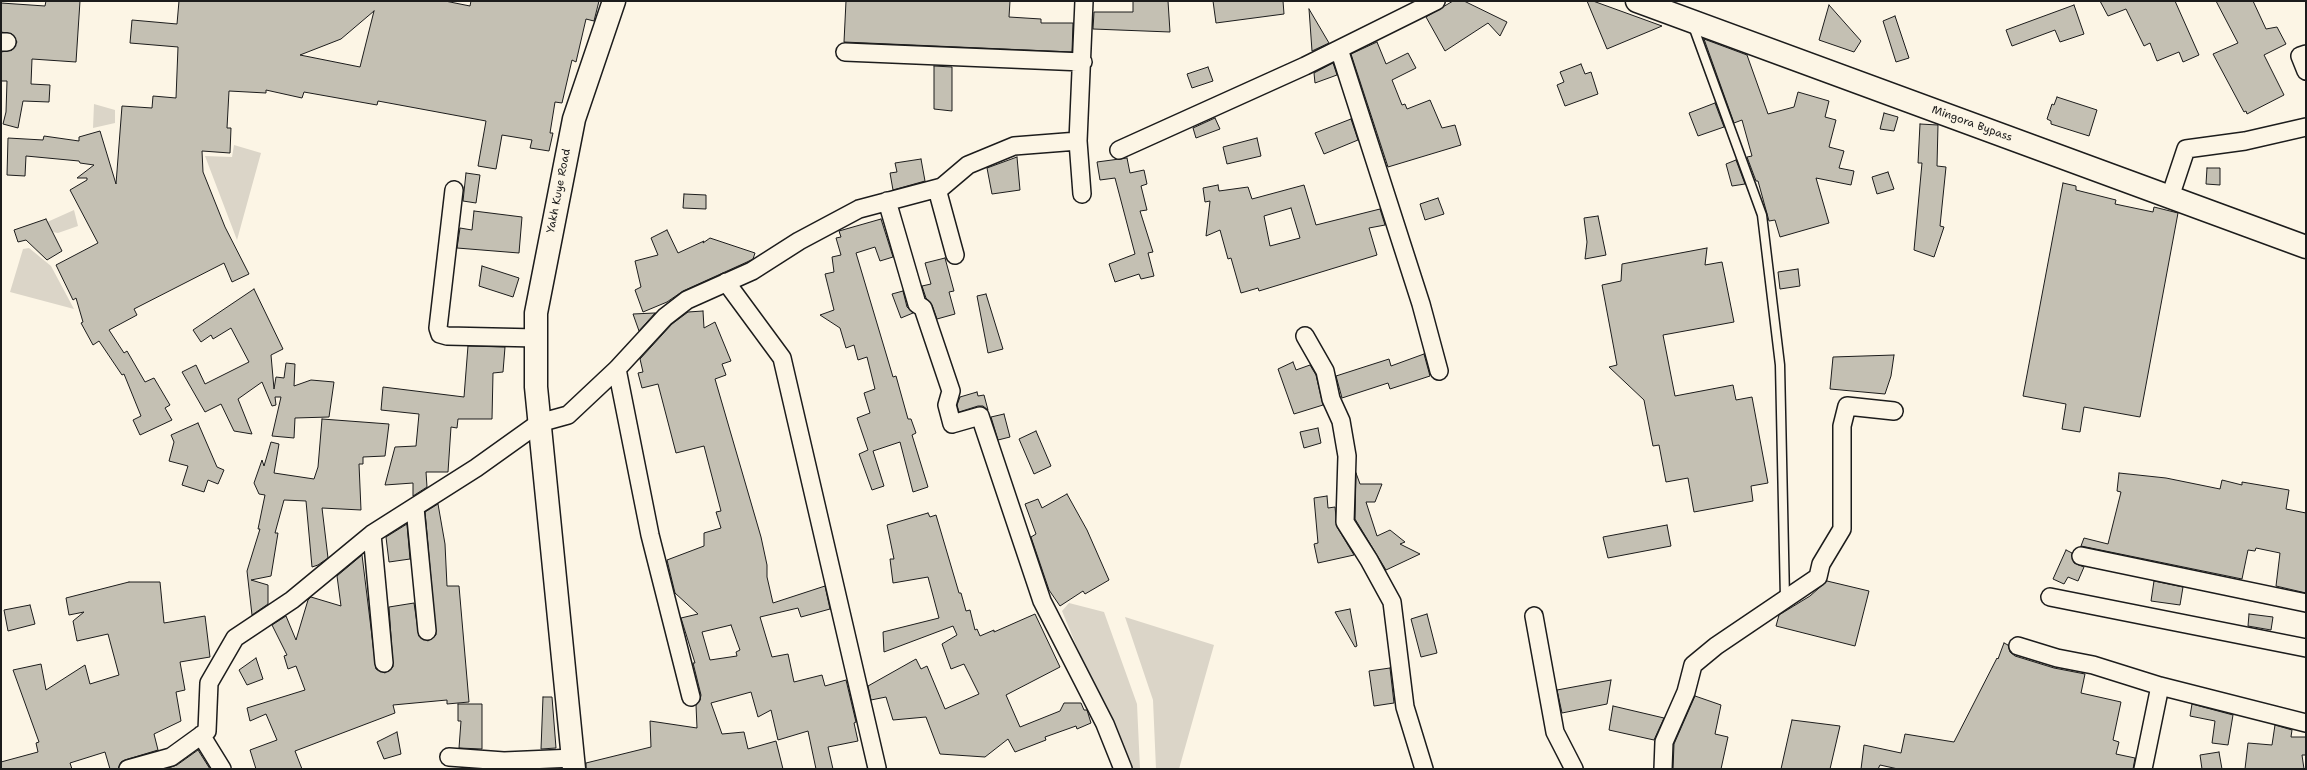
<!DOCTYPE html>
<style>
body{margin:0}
#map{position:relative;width:2307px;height:770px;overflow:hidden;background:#fcf5e5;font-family:"Shantell Sans",sans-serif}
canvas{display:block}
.frame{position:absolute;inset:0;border:2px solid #1c1c1c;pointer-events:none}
</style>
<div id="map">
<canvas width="2307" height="770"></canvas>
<div class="frame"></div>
</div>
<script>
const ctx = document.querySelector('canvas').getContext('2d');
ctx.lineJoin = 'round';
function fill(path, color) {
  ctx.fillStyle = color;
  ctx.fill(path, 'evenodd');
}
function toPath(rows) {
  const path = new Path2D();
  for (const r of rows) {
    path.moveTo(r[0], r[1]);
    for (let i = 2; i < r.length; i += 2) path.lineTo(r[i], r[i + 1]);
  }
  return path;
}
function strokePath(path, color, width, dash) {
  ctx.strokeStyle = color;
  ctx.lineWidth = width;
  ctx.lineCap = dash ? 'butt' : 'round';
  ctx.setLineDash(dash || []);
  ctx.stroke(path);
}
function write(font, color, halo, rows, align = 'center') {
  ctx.font = font + ' "Shantell Sans",sans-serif';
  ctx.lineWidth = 3.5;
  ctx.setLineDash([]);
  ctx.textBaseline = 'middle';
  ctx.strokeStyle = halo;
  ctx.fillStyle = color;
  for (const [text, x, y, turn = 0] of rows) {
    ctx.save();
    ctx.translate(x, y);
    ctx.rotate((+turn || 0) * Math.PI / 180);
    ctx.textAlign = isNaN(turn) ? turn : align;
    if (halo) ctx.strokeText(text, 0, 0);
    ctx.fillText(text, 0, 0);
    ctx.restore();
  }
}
fill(toPath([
 [94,104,115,110,115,123,93,128],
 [234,145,261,153,237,240,205,156,232,157],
 [74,210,78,226,58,233,47,231,45,223],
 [29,248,51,266,74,309,10,292,23,249],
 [1069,603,1104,612,1137,704,1140,769,1127,769,1062,611],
 [1125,617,1214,645,1179,769,1156,769,1153,700]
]), '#dbd5c8');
const building = toPath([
 [46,1,80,1,76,62,32,59,31,84,50,85,49,102,23,101,18,128,3,124,6,112,7,81,1,81,1,52,12,50,17,42,12,34,1,32,1,3,45,6,46,1],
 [179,1,445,1,470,6,471,1,599,1,594,21,586,19,576,62,572,60,562,103,555,102,550,133,553,133,549,151,530,148,532,140,502,135,496,169,478,166,486,121,378,101,377,105,304,92,302,98,266,90,266,93,229,91,227,128,231,128,230,153,202,151,203,172,225,227,249,274,232,282,224,263,134,309,137,315,109,330,124,353,127,351,145,382,154,378,170,405,165,408,172,420,140,435,133,420,141,416,124,374,122,375,99,341,93,345,81,323,83,322,76,298,73,300,56,265,98,243,70,190,87,180,87,178,77,178,94,165,80,163,79,161,26,156,25,176,7,175,8,138,43,140,44,136,79,141,79,137,100,131,116,184,122,106,152,108,153,96,176,98,178,47,130,43,132,20,177,24,179,1],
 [374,11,360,67,300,55,341,39,374,11],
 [846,1,1010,1,1009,17,1041,19,1041,23,1073,23,1072,52,844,42,846,1],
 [1133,1,1168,1,1170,32,1093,29,1094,12,1133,12,1133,1],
 [1213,1,1283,1,1284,14,1216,23,1213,1],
 [1453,1,1464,1,1507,22,1500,36,1488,23,1445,51,1426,17,1453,1],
 [1587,1,1593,1,1662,26,1607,49,1587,1],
 [2100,1,2175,1,2199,55,2183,62,2179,52,2157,61,2150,43,2144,46,2126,9,2108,16,2100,1],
 [2216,1,2253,1,2266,29,2277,27,2286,44,2264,55,2284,95,2247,114,2246,111,2244,112,2213,54,2238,43,2216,1],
 [1829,5,1861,41,1854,52,1819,40,1829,5],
 [2074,5,2084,34,2060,42,2055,30,2012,46,2006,30,2074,5],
 [1309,9,1329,43,1312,51,1309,9],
 [1895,16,1909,58,1896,62,1883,21,1895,16],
 [1704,39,1747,55,1768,114,1794,107,1798,92,1829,101,1825,117,1836,120,1829,147,1844,151,1839,168,1854,171,1851,185,1816,178,1829,223,1780,237,1775,220,1769,221,1758,181,1756,181,1747,157,1752,156,1742,120,1734,123,1704,39],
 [1377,42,1386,64,1408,53,1416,68,1392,80,1402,105,1405,104,1407,109,1430,100,1442,128,1455,125,1461,145,1388,167,1351,54,1377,42],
 [1333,63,1337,75,1315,83,1314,73,1333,63],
 [1581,64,1585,74,1591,72,1598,94,1565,106,1557,85,1564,82,1560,72,1581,64],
 [934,66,952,67,952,111,934,109,934,66],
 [1208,67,1213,81,1192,88,1187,74,1208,67],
 [2057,97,2097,110,2089,136,2051,124,2051,121,2047,119,2052,104,2054,105,2057,97],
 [1715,103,1724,127,1698,136,1689,113,1715,103],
 [1884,113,1898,117,1894,131,1880,129,1884,113],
 [1215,118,1220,129,1196,138,1193,128,1215,118],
 [1351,119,1358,140,1324,154,1315,133,1351,119],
 [1920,124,1938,125,1937,166,1946,167,1940,226,1944,227,1934,257,1914,250,1922,163,1918,163,1920,124],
 [1257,138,1261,156,1227,164,1223,147,1257,138],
 [1017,157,1020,190,992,194,987,168,1017,157],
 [1127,158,1130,173,1144,170,1147,184,1141,186,1147,210,1140,211,1153,252,1148,253,1154,276,1141,279,1139,274,1115,282,1109,264,1135,254,1115,178,1100,180,1097,162,1127,158],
 [921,159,925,181,893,190,890,173,897,172,895,163,921,159],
 [1736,160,1745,184,1732,186,1726,164,1736,160],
 [2207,168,2220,168,2220,185,2206,184,2207,168],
 [1888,172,1894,189,1877,194,1872,177,1888,172],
 [466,173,480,175,476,203,463,201,466,173],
 [2063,183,2076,186,2076,190,2116,200,2115,204,2153,212,2154,207,2178,213,2140,417,2084,407,2080,432,2062,429,2066,404,2023,396,2063,183],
 [1218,185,1219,191,1248,187,1252,199,1304,185,1316,225,1380,209,1385,225,1369,228,1377,255,1259,291,1258,288,1241,293,1231,258,1228,259,1220,230,1206,236,1210,201,1205,202,1203,188,1218,185],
 [1291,208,1300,238,1270,246,1264,216,1291,208],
 [684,194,706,195,706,209,683,208,684,194],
 [1438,198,1444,214,1425,220,1420,204,1438,198],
 [474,211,522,217,519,253,457,248,460,228,472,230,474,211],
 [1598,216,1606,255,1585,259,1587,242,1584,218,1598,216],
 [46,219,62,251,47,260,26,240,18,242,14,230,46,219],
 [881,219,893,257,880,261,875,247,856,253,893,377,896,376,908,419,911,419,916,433,912,435,928,487,913,492,900,442,873,451,884,486,872,490,859,454,868,450,857,418,870,413,864,393,875,389,867,357,858,360,854,345,846,348,840,328,820,315,834,310,825,274,834,272,832,257,841,255,836,238,841,237,839,231,881,219],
 [667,230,678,253,704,241,703,243,710,238,755,253,753,259,747,262,683,291,667,302,643,312,635,290,641,287,635,261,658,255,651,238,667,230],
 [1707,248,1705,265,1722,262,1734,322,1663,335,1675,396,1733,385,1736,400,1752,397,1768,483,1751,486,1753,501,1694,512,1688,478,1666,482,1659,445,1653,446,1644,400,1609,367,1617,365,1602,285,1621,281,1622,264,1707,248],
 [945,258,954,291,949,292,955,314,937,319,932,305,926,298,922,286,931,284,925,263,945,258],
 [482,266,519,278,513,297,479,286,482,266],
 [1798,269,1800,286,1780,289,1778,272,1798,269],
 [254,289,283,349,271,355,274,389,276,377,284,378,286,363,295,364,294,386,311,380,334,382,329,417,295,418,294,438,272,436,281,397,275,397,276,405,272,406,262,382,238,399,252,434,234,431,221,404,205,412,182,372,196,365,205,384,249,362,231,328,213,339,211,335,201,342,193,330,254,289],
 [903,291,907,307,913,313,901,318,892,294,903,291],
 [986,294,1003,349,988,353,977,296,986,294],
 [703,311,704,328,715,322,731,361,722,364,726,375,715,379,761,537,767,565,767,577,773,603,825,586,830,609,801,617,798,608,760,617,772,657,788,654,794,682,822,675,825,686,846,680,856,722,854,723,858,741,828,747,833,769,816,769,808,731,778,740,771,710,758,717,751,692,711,703,722,734,744,732,748,749,776,741,783,769,586,769,586,763,651,747,650,721,697,728,696,705,700,700,701,695,693,663,695,663,681,618,698,614,675,593,667,560,704,546,704,533,721,528,716,512,721,511,704,446,676,453,658,384,642,388,638,373,643,372,640,359,672,324,688,312,703,311],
 [731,625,740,650,736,652,737,656,710,660,702,632,731,625],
 [655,313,639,331,633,314,655,313],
 [468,346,505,347,503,372,493,373,492,419,458,419,457,428,451,427,448,472,426,472,427,487,413,496,413,483,385,485,395,447,416,446,419,414,381,410,383,387,464,397,468,346],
 [1424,354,1430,376,1390,389,1388,383,1342,398,1336,376,1389,359,1391,366,1424,354],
 [1894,355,1891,376,1885,394,1830,389,1833,357,1894,355],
 [1293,362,1296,370,1310,365,1316,375,1323,405,1294,414,1278,369,1293,362],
 [977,392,978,396,984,395,988,410,983,406,978,406,959,412,957,405,960,397,977,392],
 [1004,414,1010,437,998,440,991,417,1004,414],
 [322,419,389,424,385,456,363,457,363,464,359,464,361,510,322,508,328,558,318,565,312,567,306,501,284,500,275,533,278,533,271,576,251,580,268,585,268,604,252,615,247,571,260,529,258,529,265,495,259,494,254,483,262,460,264,466,271,442,279,444,274,473,314,479,318,467,322,419],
 [198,423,217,467,224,470,218,484,208,480,204,492,182,485,188,466,169,461,174,442,171,435,198,423],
 [1318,428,1321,443,1304,448,1300,432,1318,428],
 [1036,431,1051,466,1034,474,1019,439,1036,431],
 [1356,473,1360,484,1382,484,1375,502,1366,502,1377,536,1390,530,1405,542,1400,544,1420,554,1386,570,1355,519,1356,473],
 [2119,473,2166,478,2220,489,2222,480,2242,485,2242,482,2289,490,2286,509,2306,513,2306,593,2276,586,2280,553,2256,548,2255,551,2248,550,2242,579,2081,546,2084,538,2108,544,2121,492,2117,491,2119,473],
 [1067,494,1087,530,1109,580,1085,594,1083,591,1060,606,1049,590,1031,537,1036,534,1025,504,1038,499,1042,508,1067,494],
 [1327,496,1328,508,1335,507,1337,527,1354,555,1318,563,1314,544,1318,543,1314,498,1327,496],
 [438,504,445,544,447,586,459,586,469,702,447,704,447,700,393,705,395,713,295,751,302,769,256,769,250,750,277,740,266,714,250,721,247,708,305,690,296,666,288,669,284,656,287,655,272,625,286,616,296,640,308,600,311,597,341,606,337,576,362,555,376,669,385,673,393,667,389,607,414,603,419,636,428,641,436,635,425,512,438,504],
 [928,513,930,517,936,515,959,593,961,593,966,611,970,610,975,630,977,629,980,636,994,630,994,632,1035,614,1060,667,1006,695,1020,727,1060,711,1064,703,1081,703,1084,710,1087,710,1091,723,1077,729,1076,726,1045,737,1046,740,1015,752,1008,739,985,757,940,754,926,717,893,720,886,697,871,700,868,686,916,659,921,669,927,666,945,709,979,694,964,664,951,669,942,644,957,635,953,626,884,652,883,632,939,618,928,577,893,583,890,559,894,559,887,525,928,513],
 [407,524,410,559,389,562,386,537,407,524],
 [1667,525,1671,546,1608,558,1603,537,1667,525],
 [2066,550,2072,553,2074,563,2084,567,2078,581,2068,577,2064,584,2053,579,2066,550],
 [1827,581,1869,591,1855,646,1776,626,1779,615,1810,596,1827,581],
 [2154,581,2183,587,2180,605,2151,601,2154,581],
 [129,582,160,582,164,623,205,616,210,657,180,662,185,690,176,692,181,721,154,734,158,750,125,760,121,762,118,769,110,769,105,752,70,763,72,769,1,769,1,762,38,752,36,743,39,742,13,670,41,664,46,690,85,665,90,684,119,675,108,634,77,641,73,621,84,612,69,615,66,598,129,582],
 [30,605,35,624,8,631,4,610,30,605],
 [1350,609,1357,646,1355,647,1335,612,1350,609],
 [1427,614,1437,653,1421,657,1411,619,1427,614],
 [2249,614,2273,617,2271,630,2248,626,2249,614],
 [2004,643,2008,645,2010,652,2015,656,2054,668,2085,674,2081,693,2121,702,2113,740,2119,742,2116,754,2135,758,2133,769,1898,769,1880,765,1878,769,1861,769,1864,745,1901,753,1905,734,1954,742,1997,658,1998,659,2004,643],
 [256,658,263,679,247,685,239,670,256,658],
 [1390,668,1394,703,1374,706,1369,671,1390,668],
 [1611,680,1607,704,1562,713,1557,690,1611,680],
 [1695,696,1721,705,1715,734,1728,737,1721,769,1673,769,1674,744,1695,696],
 [543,697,552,697,556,748,541,749,543,697],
 [458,704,482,704,482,749,459,748,461,721,458,721,458,704],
 [2192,704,2233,715,2228,745,2212,743,2215,721,2190,716,2192,704],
 [1613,706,1664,718,1654,740,1609,730,1613,706],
 [1792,720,1840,726,1830,769,1781,769,1792,720],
 [2275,725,2292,730,2291,737,2306,737,2306,755,2302,755,2304,769,2245,769,2248,743,2272,745,2275,725],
 [397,732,401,754,384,759,377,742,397,732],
 [198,750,210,769,165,769,177,765,198,750],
 [2219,752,2222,769,2202,769,2200,755,2219,752]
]);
fill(building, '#c4c0b3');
strokePath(building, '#1c1c1c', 1);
const service = toPath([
 [1693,26,1762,215,1780,365,1785,599]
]);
const minor = toPath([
 [1,42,7,42],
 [1339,49,1421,304,1439,371],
 [845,52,1083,62],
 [2306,54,2300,56,2306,71],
 [1078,141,1084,1],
 [1119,150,1305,66,1436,1],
 [937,189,955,255],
 [454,190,438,328,440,334,447,336,537,338],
 [2170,197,2186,149,2245,141,2306,127],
 [887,201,917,304,923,308,951,391,947,405,952,424,980,416,1042,601,1105,724,1123,769],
 [726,282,782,358,877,768],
 [1305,336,1325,371,1331,399,1341,421,1347,456,1345,522,1369,560,1392,602,1405,707,1424,769],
 [617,369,650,535,691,697],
 [415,508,427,631],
 [372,534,384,663],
 [2081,556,2306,603],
 [2050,597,2306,648],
 [1534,616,1555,732,1574,769],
 [2018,646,2057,658,2093,665,2160,686,2306,723],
 [201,735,222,769],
 [449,757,504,761,574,758],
 [128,769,171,757,207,731,209,683,235,638,292,600,372,534,476,468,539,423,568,415,617,369,665,317,687,300,752,271,799,241,859,209,942,187,968,165,1014,146,1078,141,1082,194],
 [1663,769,1664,742,1686,692,1693,665,1716,646,1818,577,1821,564,1842,529,1842,426,1847,406,1894,411],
 [2143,769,2160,686]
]);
const secondary = toPath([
 [574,769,536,387,536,313,574,119,614,1]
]);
const trunk = toPath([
 [1637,1,2306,247]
]);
strokePath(service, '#1c1c1c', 11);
strokePath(minor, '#1c1c1c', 20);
strokePath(secondary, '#1c1c1c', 25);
strokePath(trunk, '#1c1c1c', 25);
strokePath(service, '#fcf5e5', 8);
strokePath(minor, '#fcf5e5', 17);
strokePath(secondary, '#fcf5e5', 22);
strokePath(trunk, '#fcf5e5', 22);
write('11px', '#1c1c1c', '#fcf5e5', [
 ["Mingora Bypass",1972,124,20],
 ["Yakh Kuye Road",559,191,-79]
]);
</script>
